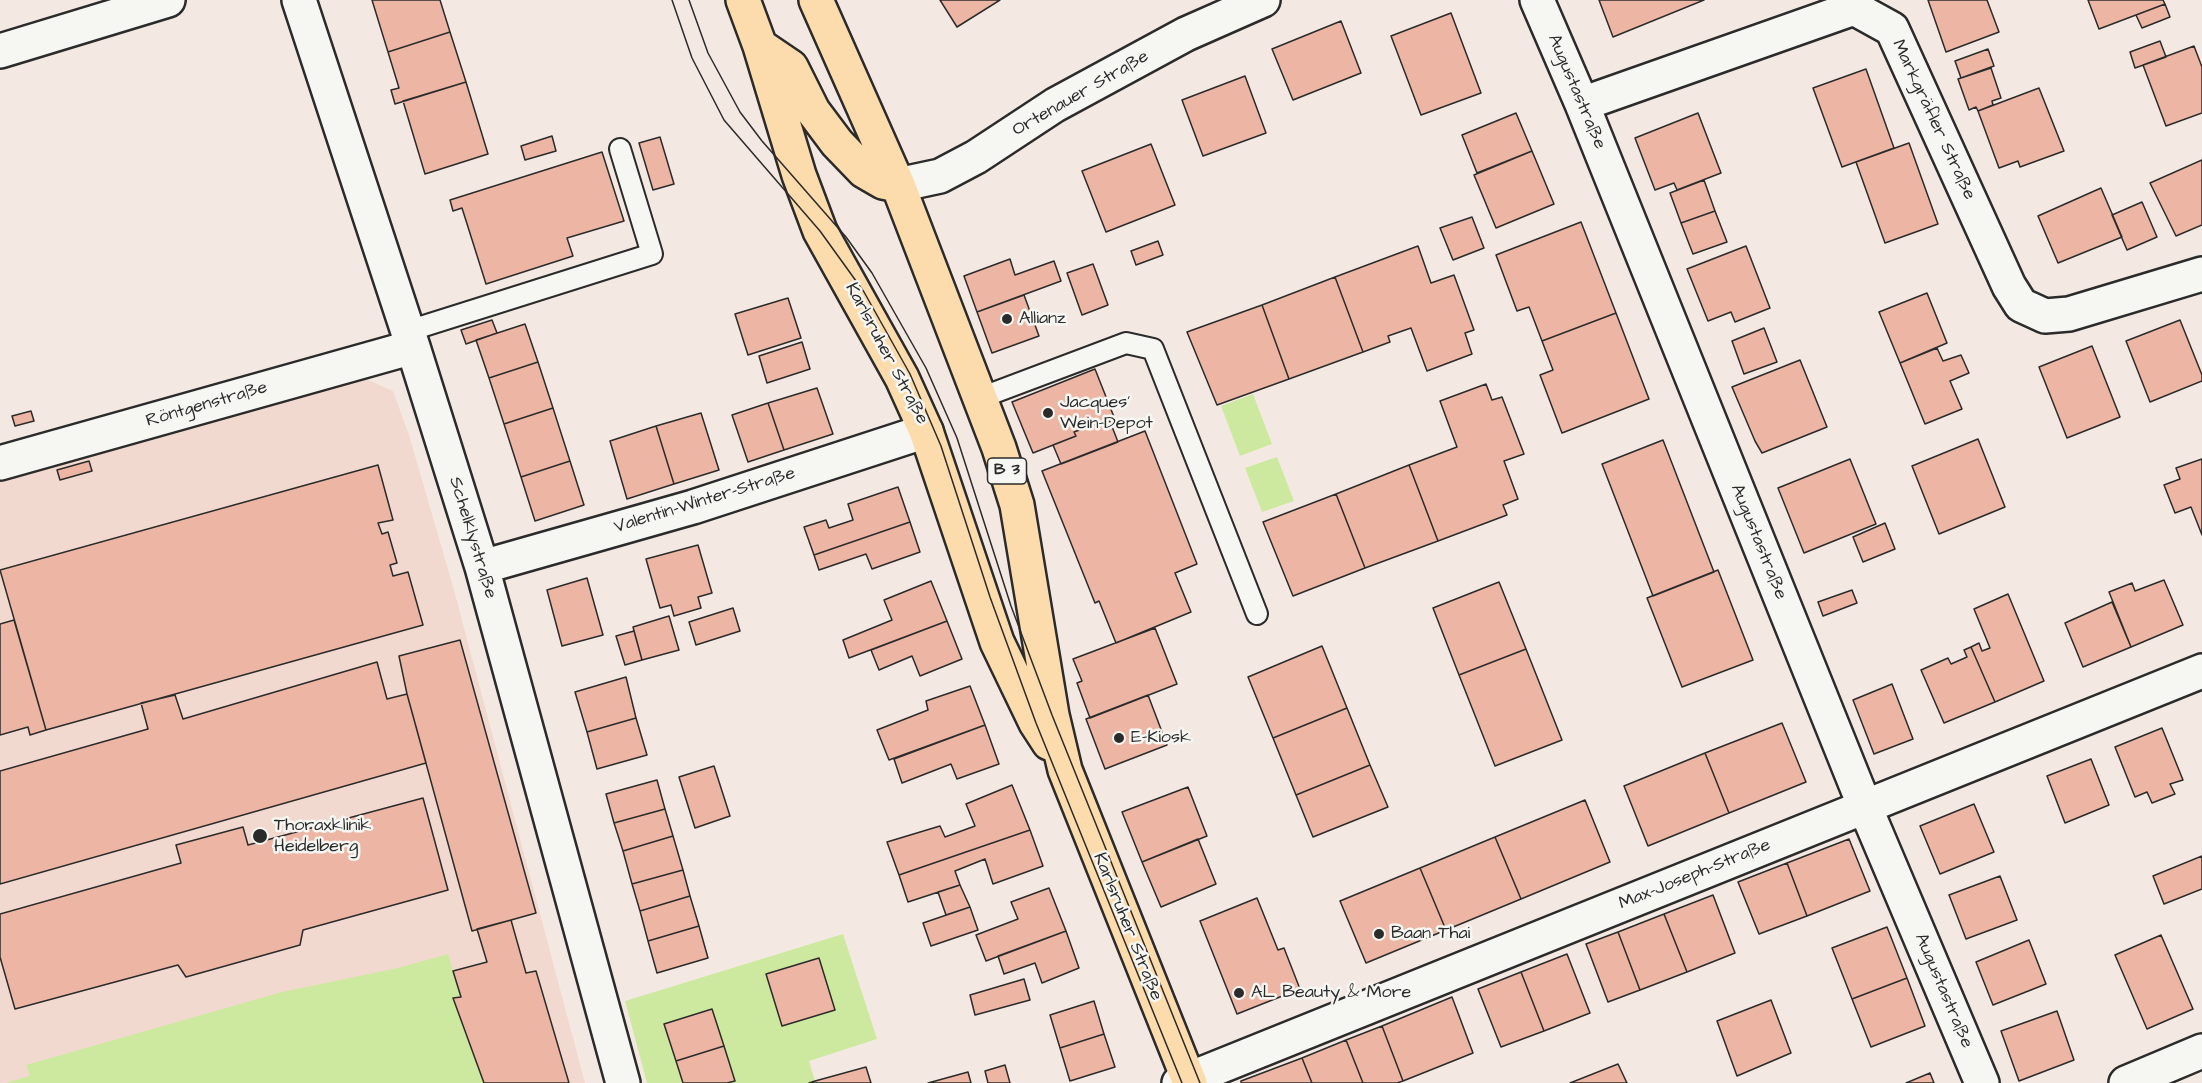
<!DOCTYPE html>
<meta charset="utf-8">
<style>
body{margin:0}
canvas{display:block;background:#f4e9e2}
</style>
<canvas width="2202" height="1083"></canvas>
<script>
const ctx = document.querySelector('canvas').getContext('2d');
ctx.lineJoin = 'round';
function fill(path, color) {
  ctx.fillStyle = color;
  ctx.fill(path, 'evenodd');
}
function toPath(rows) {
  const path = new Path2D();
  for (const r of rows) {
    path.moveTo(r[0], r[1]);
    for (let i = 2; i < r.length; i += 2) path.lineTo(r[i], r[i + 1]);
  }
  return path;
}
function strokePath(path, color, width, dash) {
  ctx.strokeStyle = color;
  ctx.lineWidth = width;
  ctx.lineCap = dash ? 'butt' : 'round';
  ctx.setLineDash(dash || []);
  ctx.stroke(path);
}
function write(font, color, halo, rows, align = 'center') {
  ctx.font = font + ' "Architects Daughter",sans-serif';
  ctx.lineWidth = 5;
  ctx.setLineDash([]);
  ctx.textBaseline = 'middle';
  ctx.strokeStyle = halo;
  ctx.fillStyle = color;
  for (const [text, x, y, turn = 0] of rows) {
    ctx.save();
    ctx.translate(x, y);
    ctx.rotate((+turn || 0) * Math.PI / 180);
    ctx.textAlign = isNaN(turn) ? turn : align;
    if (halo) ctx.strokeText(text, 0, 0);
    ctx.fillText(text, 0, 0);
    ctx.restore();
  }
}
fill(toPath([
 [359,376,393,391,409,435,454,590,585,1083,0,1083,0,477]
]), '#f2d9cf');
fill(toPath([
 [1253,394,1272,444,1240,456,1221,406],
 [1277,457,1294,501,1262,512,1245,468],
 [843,934,877,1039,809,1061,815,1081,809,1083,647,1083,625,1001],
 [448,954,461,997,453,998,484,1083,5,1083,30,1076,26,1065,282,992,398,968]
]), '#cde99f');
const building = toPath([
 [372,0,440,0,450,32,388,52,372,0],
 [940,0,1000,0,957,27,940,0],
 [1599,0,1704,0,1613,37,1599,0],
 [1928,0,1987,0,1999,32,1946,52,1928,0],
 [2088,0,2163,0,2165,4,2099,29,2088,0],
 [2165,4,2170,17,2142,28,2136,15,2165,4],
 [1451,13,1481,93,1421,115,1391,36,1451,13],
 [1341,21,1361,73,1293,100,1272,49,1341,21],
 [450,32,466,82,395,104,391,90,399,88,388,52,450,32],
 [2160,41,2166,57,2135,68,2130,52,2160,41],
 [2194,46,2202,67,2202,113,2166,126,2143,65,2194,46],
 [1988,49,1994,66,1961,78,1955,61,1988,49],
 [1991,68,2001,98,1992,101,1993,105,1978,111,1976,107,1969,110,1958,79,1991,68],
 [1866,69,1894,148,1842,167,1813,88,1866,69],
 [1245,76,1266,133,1203,156,1182,100,1245,76],
 [466,82,488,154,425,174,403,101,466,82],
 [2039,88,2064,151,2020,167,2018,161,1999,168,1978,111,2039,88],
 [1516,113,1532,151,1477,173,1462,135,1516,113],
 [1698,113,1721,173,1677,190,1674,183,1655,190,1635,138,1698,113],
 [552,136,556,151,525,160,521,146,552,136],
 [660,137,674,184,653,190,639,143,660,137],
 [1909,143,1938,224,1885,243,1856,162,1909,143],
 [1151,144,1175,205,1106,232,1082,171,1151,144],
 [1532,151,1554,204,1496,228,1474,175,1532,151],
 [602,152,624,221,567,238,573,256,486,284,462,208,453,211,450,200,602,152],
 [2202,160,2202,225,2176,236,2150,183,2202,160],
 [1704,180,1715,211,1681,223,1670,193,1704,180],
 [2101,188,2122,237,2058,263,2038,216,2101,188],
 [2142,202,2157,237,2127,250,2112,215,2142,202],
 [1715,211,1727,242,1693,254,1681,223,1715,211],
 [1472,217,1484,248,1453,260,1440,228,1472,217],
 [1581,222,1616,313,1542,341,1529,307,1517,311,1496,255,1581,222],
 [1158,241,1163,255,1136,265,1131,251,1158,241],
 [1418,246,1431,283,1454,275,1474,330,1465,333,1472,354,1427,371,1411,328,1388,336,1390,342,1363,352,1335,277,1418,246],
 [1746,246,1770,308,1735,322,1731,312,1708,321,1687,269,1746,246],
 [1010,259,1015,275,1054,261,1061,281,977,312,964,276,1010,259],
 [1093,264,1108,305,1082,315,1067,273,1093,264],
 [1335,277,1363,352,1289,379,1262,305,1335,277],
 [1927,293,1947,343,1900,363,1879,312,1927,293],
 [1024,295,1039,336,992,353,977,312,1024,295],
 [788,298,801,338,748,355,735,314,788,298],
 [1262,305,1289,379,1217,405,1187,332,1262,305],
 [1616,313,1649,399,1562,433,1540,375,1553,370,1542,341,1616,313],
 [492,320,497,333,466,344,461,330,492,320],
 [2180,320,2202,375,2202,381,2150,402,2126,341,2180,320],
 [525,324,538,362,489,378,476,340,525,324],
 [1764,328,1777,362,1744,374,1732,341,1764,328],
 [802,342,810,369,767,383,759,356,802,342],
 [2092,346,2120,417,2067,438,2039,367,2092,346],
 [1937,348,1943,361,1961,355,1969,373,1950,381,1962,409,1925,424,1900,363,1937,348],
 [1800,360,1827,427,1762,453,1755,441,1732,387,1800,360],
 [538,362,553,408,504,424,489,378,538,362],
 [1095,369,1114,417,1074,432,1076,436,1033,453,1012,402,1095,369],
 [1486,384,1492,400,1502,397,1524,454,1504,461,1518,499,1503,505,1507,515,1438,541,1409,465,1457,447,1440,401,1486,384],
 [817,388,833,434,784,450,768,403,817,388],
 [768,403,784,450,748,462,732,415,768,403],
 [553,408,570,461,521,477,504,424,553,408],
 [31,411,34,421,15,426,12,416,31,411],
 [701,413,719,470,674,484,656,426,701,413],
 [1109,419,1118,442,1061,464,1053,445,1076,436,1074,432,1109,419],
 [656,426,674,484,627,499,610,441,656,426],
 [1145,431,1197,564,1175,573,1191,612,1116,643,1099,601,1095,603,1042,471,1145,431],
 [1978,439,2005,507,1939,534,1912,466,1978,439],
 [1663,440,1714,572,1653,596,1602,464,1663,440],
 [1850,459,1876,524,1804,553,1778,488,1850,459],
 [2202,459,2202,535,2191,507,2175,513,2164,485,2180,479,2176,468,2202,459],
 [89,461,92,471,60,480,57,470,89,461],
 [570,461,584,505,535,521,521,477,570,461],
 [378,465,393,520,378,523,382,534,388,532,397,563,390,565,393,576,408,572,423,625,46,730,0,570,378,465],
 [1409,465,1438,541,1365,568,1336,494,1409,465],
 [898,487,910,522,814,555,804,527,826,520,829,528,853,520,848,504,898,487],
 [1336,494,1365,568,1293,596,1263,522,1336,494],
 [910,522,920,552,872,569,866,554,819,570,814,555,910,522],
 [1885,523,1895,549,1863,562,1853,537,1885,523],
 [698,545,712,593,698,597,701,608,674,616,671,605,660,608,646,559,698,545],
 [1718,570,1753,660,1682,687,1647,598,1718,570],
 [587,578,603,635,562,646,547,590,587,578],
 [2164,580,2183,625,2131,647,2109,592,2132,583,2135,591,2164,580],
 [931,581,947,621,849,658,843,640,892,620,884,600,931,581],
 [1499,582,1526,649,1459,675,1433,608,1499,582],
 [1852,590,1857,603,1823,616,1818,602,1852,590],
 [2008,594,2044,681,1995,702,1971,647,1979,643,1982,651,1990,648,1974,609,2008,594],
 [2112,602,2131,647,2083,667,2065,623,2112,602],
 [733,608,740,631,696,645,689,622,733,608],
 [669,616,679,650,642,660,633,627,669,616],
 [14,620,46,730,30,735,28,727,0,735,0,624,14,620],
 [947,621,962,659,920,676,912,656,879,670,871,650,947,621],
 [1155,628,1177,684,1090,718,1077,683,1082,681,1073,659,1155,628],
 [634,631,642,660,625,665,616,636,634,631],
 [460,640,536,913,472,931,407,694,399,656,460,640],
 [1322,646,1347,708,1273,738,1248,677,1322,646],
 [1971,647,1995,702,1944,723,1921,670,1948,658,1951,664,1967,657,1964,650,1971,647],
 [1526,649,1562,740,1495,766,1459,675,1526,649],
 [377,662,387,699,407,694,426,763,0,884,0,771,148,729,141,703,175,695,183,719,377,662],
 [626,677,636,718,587,732,575,692,626,677],
 [1892,684,1913,739,1874,754,1853,700,1892,684],
 [970,686,985,725,889,760,877,730,928,710,926,701,970,686],
 [1148,695,1167,745,1105,769,1086,719,1148,695],
 [1347,708,1370,765,1296,795,1273,738,1347,708],
 [636,718,647,755,597,769,587,732,636,718],
 [1782,723,1806,782,1729,813,1705,753,1782,723],
 [985,725,999,764,957,779,951,764,902,783,894,759,985,725],
 [2162,728,2183,780,2170,784,2175,794,2152,803,2147,792,2135,797,2115,747,2162,728],
 [1705,753,1729,813,1648,846,1624,786,1705,753],
 [2091,759,2109,805,2065,823,2047,776,2091,759],
 [1370,765,1388,807,1313,837,1296,795,1370,765],
 [714,766,730,816,695,828,679,777,714,766],
 [657,780,665,809,614,823,606,794,657,780],
 [1012,785,1030,830,899,875,887,842,940,826,945,837,975,826,966,804,1012,785],
 [1188,787,1207,836,1142,862,1122,812,1188,787],
 [423,798,448,890,303,930,300,945,186,977,178,965,15,1009,0,957,0,914,181,863,176,845,243,827,248,845,423,798],
 [1585,800,1610,862,1521,899,1495,837,1585,800],
 [1974,804,1994,852,1940,874,1920,826,1974,804],
 [665,809,673,836,623,851,614,823,665,809],
 [1030,830,1043,866,993,884,985,859,955,871,960,885,908,902,899,875,1030,830],
 [673,836,683,870,632,884,623,851,673,836],
 [1495,837,1521,899,1446,930,1420,868,1495,837],
 [1198,839,1216,884,1161,907,1142,862,1198,839],
 [1849,839,1870,891,1807,916,1787,863,1849,839],
 [2202,856,2202,889,2164,904,2153,876,2202,856],
 [1787,863,1807,916,1759,934,1738,882,1787,863],
 [1420,868,1446,930,1366,963,1340,901,1420,868],
 [683,870,690,896,640,911,632,884,683,870],
 [2000,876,2017,920,1966,939,1949,895,2000,876],
 [960,885,970,907,946,915,938,892,960,885],
 [1049,888,1066,931,986,961,976,935,1018,919,1011,902,1049,888],
 [1713,895,1735,953,1687,972,1664,914,1713,895],
 [690,896,699,926,648,941,640,911,690,896],
 [1257,898,1278,950,1284,948,1300,989,1237,1014,1200,921,1257,898],
 [970,907,978,930,931,946,923,923,970,907],
 [1664,914,1687,972,1640,990,1618,932,1664,914],
 [511,920,526,973,536,971,569,1083,484,1083,453,998,461,997,453,971,487,962,477,929,511,920],
 [699,926,708,958,657,973,648,941,699,926],
 [1887,927,1907,978,1852,999,1832,948,1887,927],
 [1066,931,1079,968,1042,983,1035,963,1004,974,998,956,1066,931],
 [1618,932,1640,990,1608,1002,1586,944,1618,932],
 [2161,935,2193,1009,2147,1029,2115,955,2161,935],
 [2029,940,2046,984,1993,1005,1976,962,2029,940],
 [1567,954,1590,1013,1544,1031,1521,972,1567,954],
 [819,958,835,1010,782,1026,766,974,819,958],
 [1521,972,1544,1031,1501,1047,1478,989,1521,972],
 [1907,978,1925,1026,1871,1047,1852,999,1907,978],
 [1024,979,1030,1000,975,1015,970,995,1024,979],
 [1452,997,1473,1053,1403,1081,1382,1026,1452,997],
 [1771,1000,1791,1053,1737,1076,1717,1021,1771,1000],
 [1094,1001,1104,1034,1060,1048,1050,1015,1094,1001],
 [712,1009,724,1046,676,1061,664,1024,712,1009],
 [2057,1011,2074,1060,2019,1081,2001,1031,2057,1011],
 [1382,1026,1403,1081,1397,1083,1363,1083,1346,1040,1382,1026],
 [1104,1034,1115,1067,1070,1081,1060,1048,1104,1034],
 [1346,1040,1363,1083,1312,1083,1302,1058,1346,1040],
 [724,1046,735,1081,727,1083,683,1083,676,1061,724,1046],
 [1302,1058,1312,1083,1241,1083,1241,1081,1302,1058],
 [1618,1064,1627,1083,1570,1083,1618,1064],
 [1005,1065,1010,1083,988,1083,985,1071,1005,1065],
 [866,1067,871,1083,809,1083,815,1081,866,1067],
 [968,1072,971,1083,928,1083,968,1072],
 [1930,1073,1934,1083,1906,1083,1930,1073]
]);
fill(building, '#edb5a3');
strokePath(building, '#2b2b2b', 1.5);
const lane = toPath([
 [408,331,652,254,620,149],
 [980,398,1126,343,1153,349,1257,614]
]);
const street = toPath([
 [299,0,413,347,482,567,623,1083],
 [1537,0,1582,104,1865,807,1982,1083],
 [0,51,168,0],
 [1582,104,1854,8,1892,29,2009,286,2021,305,2045,316,2069,314,2202,274],
 [898,185,940,176,976,157,1055,105,1186,34,1263,0],
 [0,463,413,347],
 [482,567,693,507,926,431],
 [1179,1083,2202,671],
 [2126,1083,2202,1051]
]);
const primary = toPath([
 [743,0,760,46,799,175,820,231,902,378,926,431,997,642,1036,723,1049,743],
 [816,0,898,185,999,448,1017,505,1052,715,1065,770,1190,1083],
 [760,46,791,67,813,111,837,143,864,171,883,182,898,185]
]);
strokePath(lane, '#2b2b2b', 24);
strokePath(street, '#2b2b2b', 38);
strokePath(primary, '#2b2b2b', 38);
strokePath(lane, '#f6f6f2', 20);
strokePath(street, '#f6f6f2', 33);
strokePath(primary, '#fcdcac', 33);
strokePath(toPath([
 [672,0,692,58,724,120,820,231,864,292,910,374,941,446,990,597,1036,723,1182,1083],
 [689,0,708,53,740,112,762,141,846,237,872,273,926,368,957,438,1011,606,1052,715,1200,1083]
]), '#2b2b2b', 1.5);
for (const [x, y, r, color] of [
 [1007,319,6,"#2b2b2b"],
 [1048,413,6,"#2b2b2b"],
 [1119,738,6,"#2b2b2b"],
 [260,836,8,"#2b2b2b"],
 [1379,934,6,"#2b2b2b"],
 [1239,993,6,"#2b2b2b"]
]) {
  const dot = new Path2D();
  dot.arc(x, y, r, 0, 2 * Math.PI);
  ctx.fillStyle = color;
  ctx.fill(dot);
  strokePath(dot, '#f6f6f2', 2);
}
for (const [x, y, w] of [
 [1007,471,39]
]) {
  const box = new Path2D();
  box.roundRect(x - w / 2, y - 13, w, 26, 4.5);
  ctx.fillStyle = '#f6f6f2';
  ctx.fill(box);
  strokePath(box, '#2b2b2b', 1.5);
}
write('bold 16px', '#2b2b2b', null, [
 ["B 3",1007,471]
]);
write('18px', '#2b2b2b', '#f6f6f2', [
 ["Augustastraße",1576,92,67],
 ["Ortenauer Straße",1081,94,-30],
 ["Markgräfler Straße",1933,120,65],
 ["Karlsruher Straße",886,354,62],
 ["Röntgenstraße",207,405,-16],
 ["Valentin-Winter-Straße",705,501,-17],
 ["Schelklystraße",472,538,73],
 ["Augustastraße",1758,542,68],
 ["Max-Joseph-Straße",1695,875,-22],
 ["Karlsruher Straße",1127,927,68],
 ["Augustastraße",1943,991,67]
]);
write('18px', '#2b2b2b', '#f6f6f2', [
 ["Allianz",1019,319],
 ["Jacques’",1060,403],
 ["Wein-Depot",1060,424],
 ["E-Kiosk",1131,738],
 ["Thoraxklinik",274,826],
 ["Heidelberg",274,847],
 ["Baan Thai",1391,934],
 ["AL Beauty & More",1251,993]
], 'left');
</script>
